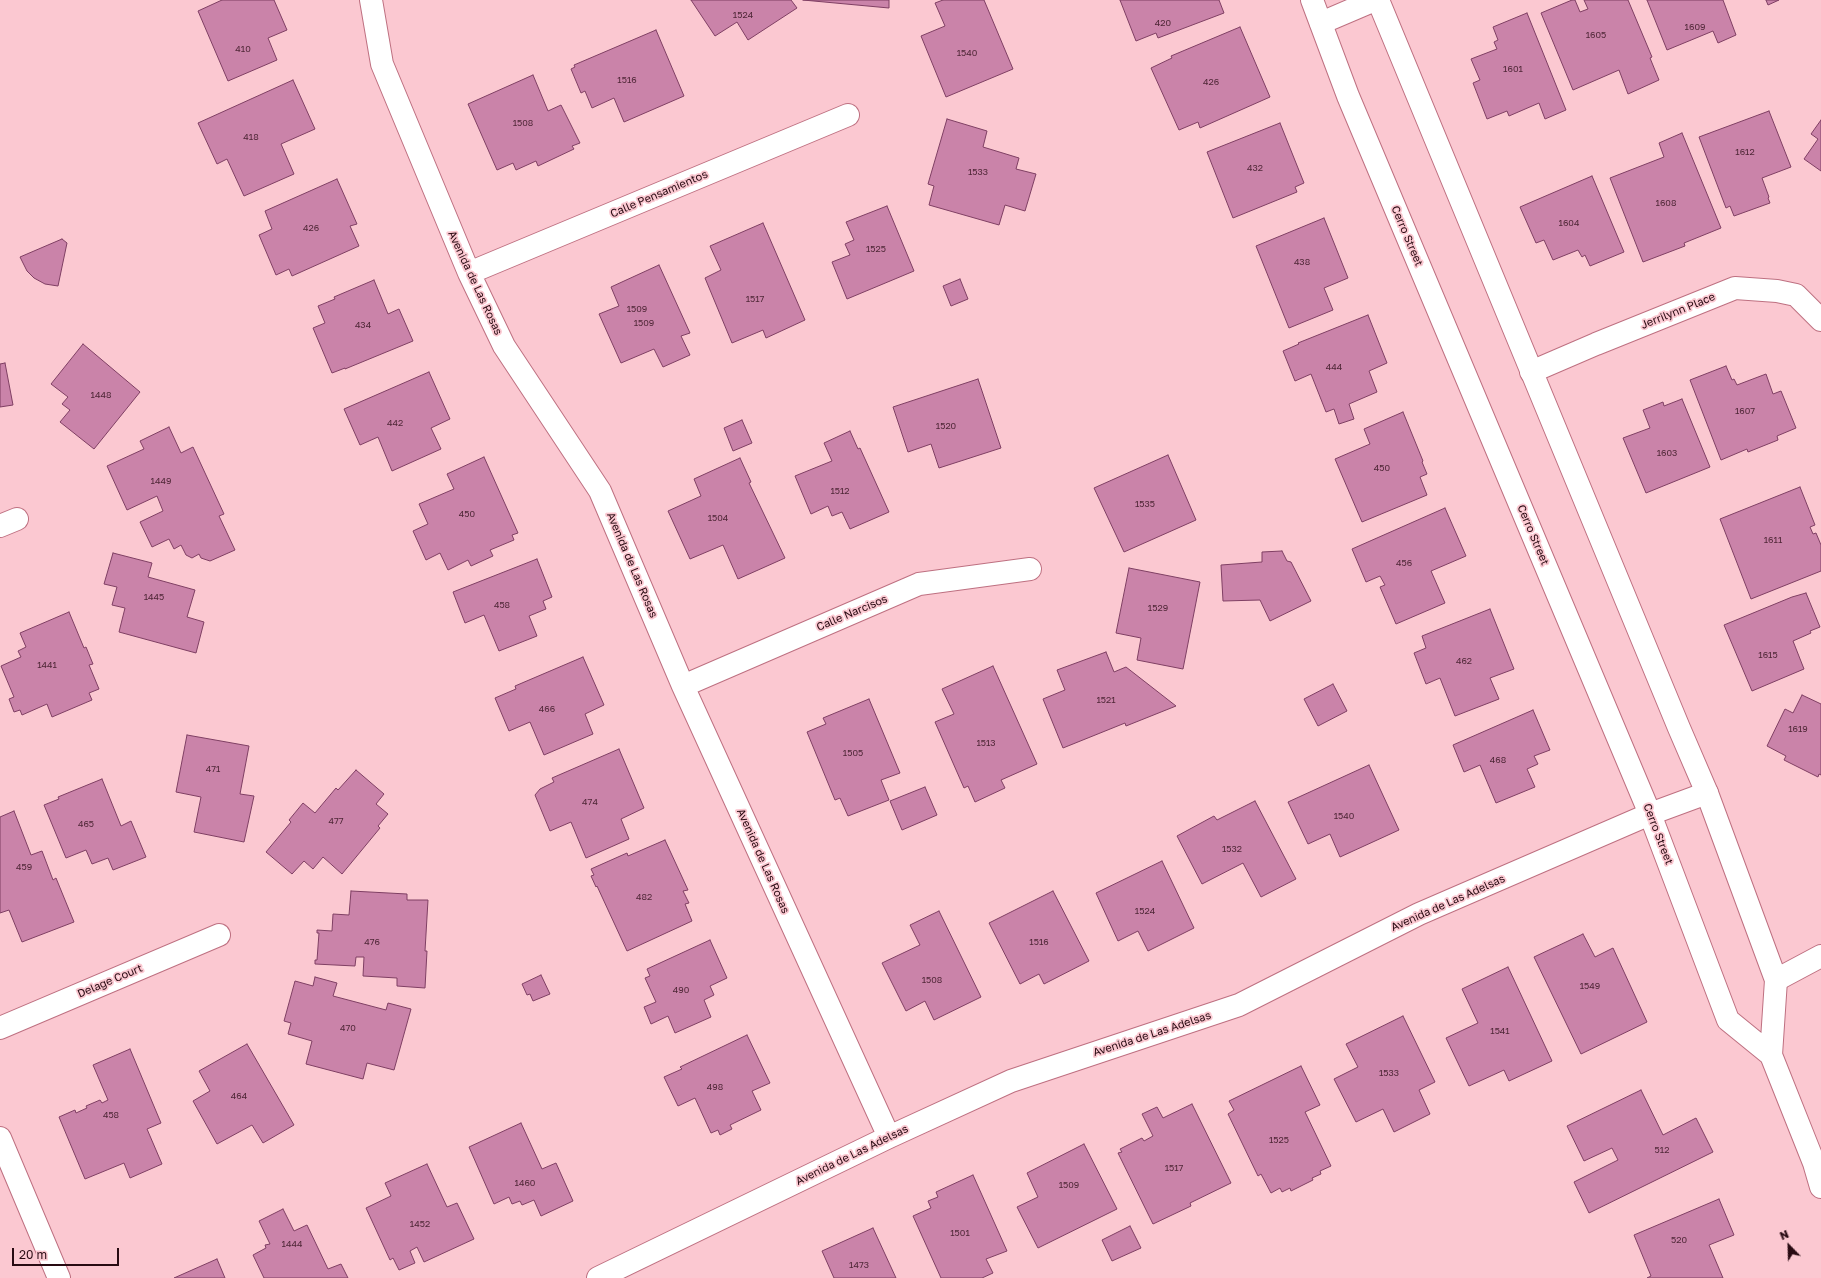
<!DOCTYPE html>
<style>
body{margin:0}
#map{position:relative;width:1821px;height:1278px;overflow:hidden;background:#fbc8d1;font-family:"Golos Text",sans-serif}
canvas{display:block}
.north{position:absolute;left:1769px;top:1226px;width:40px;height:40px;-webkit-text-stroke:3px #fbc8d1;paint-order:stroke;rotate:337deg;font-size:11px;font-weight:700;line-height:16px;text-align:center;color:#280a12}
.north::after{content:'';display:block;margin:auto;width:14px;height:18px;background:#280a12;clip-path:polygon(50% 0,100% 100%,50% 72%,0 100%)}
.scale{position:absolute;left:12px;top:1248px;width:107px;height:18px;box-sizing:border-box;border:2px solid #280a12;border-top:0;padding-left:5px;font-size:12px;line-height:14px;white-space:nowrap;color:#280a12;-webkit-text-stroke:3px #fbc8d1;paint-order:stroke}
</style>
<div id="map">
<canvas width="1821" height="1278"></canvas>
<div class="north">N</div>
<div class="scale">20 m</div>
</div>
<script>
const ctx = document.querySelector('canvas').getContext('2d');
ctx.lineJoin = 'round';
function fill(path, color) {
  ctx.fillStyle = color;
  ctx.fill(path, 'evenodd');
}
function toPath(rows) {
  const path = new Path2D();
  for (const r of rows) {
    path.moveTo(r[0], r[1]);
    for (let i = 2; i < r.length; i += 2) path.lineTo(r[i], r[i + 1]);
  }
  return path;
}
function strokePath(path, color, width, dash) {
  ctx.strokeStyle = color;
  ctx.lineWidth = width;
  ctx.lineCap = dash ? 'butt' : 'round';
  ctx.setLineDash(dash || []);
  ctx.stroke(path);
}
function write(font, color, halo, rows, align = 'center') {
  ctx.font = font + ' "Golos Text",sans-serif';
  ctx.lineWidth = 3.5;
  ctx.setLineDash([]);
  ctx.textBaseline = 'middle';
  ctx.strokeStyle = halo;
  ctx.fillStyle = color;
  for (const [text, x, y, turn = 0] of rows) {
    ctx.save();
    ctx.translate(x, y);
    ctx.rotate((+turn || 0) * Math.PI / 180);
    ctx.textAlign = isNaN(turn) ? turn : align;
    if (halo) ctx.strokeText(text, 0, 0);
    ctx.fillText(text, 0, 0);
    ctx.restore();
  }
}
const building = toPath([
 [222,0,274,0,287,30,268,38,277,60,228,81,198,11,222,0],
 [691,0,791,0,797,8,748,40,737,22,715,36,691,0],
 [803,0,889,0,889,8,803,0],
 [943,0,984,0,1013,69,946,97,921,36,945,26,935,3,943,0],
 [1120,0,1219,0,1224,13,1158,38,1156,33,1136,41,1120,0],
 [1572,0,1575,0,1580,12,1588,9,1584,0,1628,0,1652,57,1650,58,1659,80,1628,94,1619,70,1573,90,1541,13,1572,0],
 [1647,0,1723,0,1736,35,1718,43,1713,31,1667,50,1647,0],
 [1766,0,1779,0,1768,5,1766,0],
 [1527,13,1566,110,1545,119,1539,103,1509,116,1507,111,1487,119,1473,83,1480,80,1471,59,1497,49,1494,42,1498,40,1493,27,1527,13],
 [1240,27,1270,97,1200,128,1198,122,1179,130,1151,68,1172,58,1171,56,1240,27],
 [656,30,684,96,624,122,614,98,592,108,585,91,581,93,571,69,575,67,574,65,656,30],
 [533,75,548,111,561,105,580,143,572,146,574,149,538,166,536,161,516,170,513,163,497,170,468,104,533,75],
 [293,80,315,129,281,144,294,174,244,196,227,159,217,164,198,123,293,80],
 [1769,111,1791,167,1762,178,1769,197,1768,198,1770,203,1734,216,1730,206,1726,208,1699,137,1769,111],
 [947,119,987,131,983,147,1019,158,1016,169,1036,174,1025,211,1005,205,999,225,929,205,934,186,928,184,947,119],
 [1821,120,1821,171,1804,159,1818,139,1811,134,1821,120],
 [1280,123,1304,183,1295,187,1297,192,1233,218,1207,152,1280,123],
 [1682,133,1721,228,1684,243,1685,246,1643,262,1610,178,1664,157,1659,143,1682,133],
 [1592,176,1624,252,1590,266,1585,255,1582,257,1578,250,1553,260,1544,240,1536,243,1520,207,1592,176],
 [337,179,357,224,350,226,359,246,292,276,289,269,276,275,259,235,272,229,265,211,337,179],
 [887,206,914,271,847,299,832,262,850,255,845,244,854,240,846,222,887,206],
 [1324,218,1348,278,1324,288,1333,310,1289,328,1256,246,1324,218],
 [763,223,805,320,766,338,763,330,732,343,705,278,721,270,710,246,763,223],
 [62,239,67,243,58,286,45,284,34,278,27,271,20,257,62,239],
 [659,265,690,333,681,336,690,355,663,367,654,349,621,363,599,314,619,306,611,287,659,265],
 [960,279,968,299,951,306,943,286,960,279],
 [374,280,388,314,399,309,413,341,345,369,345,368,332,373,313,328,325,323,318,306,335,299,334,297,374,280],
 [1368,315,1387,363,1369,371,1377,392,1349,404,1354,419,1339,424,1334,409,1326,412,1311,374,1295,381,1283,351,1299,344,1298,343,1368,315],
 [83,344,140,392,94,449,60,422,70,410,62,404,68,397,51,384,83,344],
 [5,363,13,405,0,407,0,364,5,363],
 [1726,366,1732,380,1734,379,1737,385,1766,374,1773,394,1781,391,1796,428,1777,436,1778,440,1748,452,1747,449,1721,460,1690,380,1726,366],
 [429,372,450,419,431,428,441,449,392,471,378,437,360,445,344,409,429,372],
 [978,379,1001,448,939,468,931,444,908,452,893,407,978,379],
 [1682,399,1710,467,1646,493,1623,438,1650,428,1643,410,1663,402,1664,406,1682,399],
 [1403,412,1423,461,1422,462,1427,474,1420,477,1427,495,1362,522,1335,459,1370,444,1364,429,1403,412],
 [742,420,752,443,733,451,724,428,742,420],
 [169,427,181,453,193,447,224,514,219,516,235,550,210,561,201,558,199,554,192,558,186,555,181,545,174,549,169,539,152,547,140,522,163,511,157,496,127,510,107,466,144,449,140,441,169,427],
 [850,431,858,449,860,448,889,512,850,529,842,512,832,516,828,506,811,514,795,476,832,461,824,443,850,431],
 [1168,455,1196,520,1124,552,1094,488,1168,455],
 [484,457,518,533,512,535,514,540,490,550,493,556,471,566,468,560,448,570,440,553,426,560,413,531,428,524,419,504,454,489,447,474,484,457],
 [740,458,751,482,749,483,785,558,738,579,723,545,690,559,668,511,701,496,694,479,740,458],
 [1800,487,1815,525,1810,527,1813,534,1816,533,1821,545,1821,571,1751,599,1720,519,1800,487],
 [1445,508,1466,556,1431,571,1445,603,1396,624,1380,587,1385,585,1380,576,1366,582,1352,549,1445,508],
 [1282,551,1287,561,1291,562,1311,601,1270,621,1260,600,1223,601,1221,565,1262,562,1262,552,1282,551],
 [113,553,152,563,148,577,195,590,187,617,204,622,196,653,119,632,125,608,112,605,117,587,104,584,113,553],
 [537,559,552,597,543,601,546,609,529,616,537,636,499,651,484,615,465,623,453,592,537,559],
 [1129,568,1200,582,1183,669,1137,660,1141,638,1116,633,1129,568],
 [1806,593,1820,627,1810,631,1811,633,1793,641,1804,669,1752,691,1724,625,1792,597,1806,593],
 [1490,609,1514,669,1490,678,1499,699,1455,716,1440,678,1426,684,1414,653,1426,648,1422,636,1490,609],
 [69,612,84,648,86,647,93,664,89,665,99,689,89,693,92,700,52,717,47,704,22,715,20,710,14,712,9,699,14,697,1,666,21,657,18,651,26,647,20,633,69,612],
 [1106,652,1114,672,1126,667,1176,706,1126,726,1125,723,1063,748,1043,699,1065,690,1057,670,1106,652],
 [583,657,604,705,585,714,593,734,544,755,530,722,509,731,495,698,516,689,515,686,583,657],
 [993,666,1037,764,1001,780,1005,788,975,802,968,786,964,788,935,722,954,714,942,689,993,666],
 [1333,684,1347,711,1318,726,1304,699,1333,684],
 [1802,695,1821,704,1821,775,1819,774,1818,777,1784,760,1786,756,1767,746,1785,709,1793,713,1802,695],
 [869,699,900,773,881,780,889,800,848,816,840,798,835,800,807,732,826,724,823,718,869,699],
 [1533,710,1550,750,1534,756,1538,764,1527,769,1535,787,1496,803,1480,765,1464,772,1453,745,1533,710],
 [187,735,249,746,240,794,254,796,244,842,194,832,201,797,176,792,187,735],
 [619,749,644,808,621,819,629,839,586,858,571,822,550,831,535,795,540,789,554,782,552,778,619,749],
 [1369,765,1399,830,1340,857,1330,834,1308,844,1288,802,1369,765],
 [356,770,384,794,376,804,388,814,378,826,380,828,342,874,323,857,313,869,304,861,292,874,266,852,291,822,289,820,303,803,315,813,336,788,338,790,356,770],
 [102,779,121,826,131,821,146,857,113,870,108,858,92,864,86,850,66,858,44,805,59,799,58,797,102,779],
 [925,787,937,815,902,830,890,801,925,787],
 [1255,801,1296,879,1261,897,1243,863,1202,884,1177,836,1214,816,1217,820,1255,801],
 [14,811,31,855,42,851,53,880,56,878,74,922,22,942,9,910,0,913,0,817,14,811],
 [665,840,688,890,683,891,689,903,685,904,692,921,627,951,597,886,596,887,591,876,594,875,591,869,627,853,628,856,665,840],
 [1162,861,1194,928,1148,951,1138,931,1118,941,1096,893,1162,861],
 [351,891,407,894,407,900,428,900,425,951,427,951,425,988,397,986,397,978,363,976,364,957,356,957,355,966,315,964,315,960,317,960,319,933,317,933,317,930,332,931,333,914,349,915,351,891],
 [1053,891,1089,961,1044,984,1039,974,1020,984,989,923,1053,891],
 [939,911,981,997,934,1020,925,1001,906,1011,882,963,920,945,910,925,939,911],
 [1583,934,1595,957,1613,948,1647,1022,1581,1054,1534,957,1583,934],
 [710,940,727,978,710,986,714,995,704,1000,711,1017,675,1033,668,1016,651,1024,644,1007,656,1002,645,978,650,976,647,969,710,940],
 [1508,967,1552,1061,1509,1081,1504,1070,1469,1086,1446,1038,1478,1023,1462,989,1508,967],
 [541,975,550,994,533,1001,530,994,527,995,522,984,541,975],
 [315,977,337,983,333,996,386,1010,388,1003,411,1009,394,1070,367,1063,363,1079,306,1064,312,1041,288,1034,291,1023,284,1021,295,981,313,986,315,977],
 [1403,1016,1435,1082,1419,1090,1430,1114,1394,1132,1383,1109,1356,1122,1334,1079,1358,1067,1346,1044,1403,1016],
 [747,1035,770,1083,752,1091,761,1110,730,1125,732,1129,720,1135,718,1130,711,1133,695,1098,678,1106,664,1077,682,1069,680,1067,747,1035],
 [247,1044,294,1125,263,1143,252,1125,217,1144,193,1101,210,1091,199,1071,247,1044],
 [130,1049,161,1123,147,1129,162,1164,130,1178,124,1163,85,1179,59,1117,75,1110,76,1113,87,1108,86,1106,100,1100,102,1103,108,1100,93,1065,130,1049],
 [1301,1066,1320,1105,1305,1112,1331,1166,1320,1171,1321,1174,1312,1178,1313,1180,1291,1191,1290,1188,1282,1192,1280,1188,1271,1193,1261,1174,1258,1176,1228,1114,1234,1110,1229,1101,1301,1066],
 [1641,1090,1663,1135,1696,1118,1713,1152,1589,1213,1574,1182,1618,1160,1612,1148,1584,1161,1567,1126,1641,1090],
 [1192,1104,1231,1183,1190,1203,1191,1206,1153,1224,1118,1153,1122,1152,1120,1149,1142,1138,1144,1141,1153,1136,1142,1114,1157,1107,1163,1118,1192,1104],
 [521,1123,542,1169,556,1163,573,1201,541,1216,534,1200,522,1205,520,1201,512,1204,509,1197,494,1204,469,1147,521,1123],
 [1084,1144,1117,1209,1038,1248,1017,1207,1038,1197,1027,1173,1084,1144],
 [427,1164,447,1207,457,1203,474,1239,424,1262,417,1247,410,1251,415,1263,399,1270,393,1258,390,1260,366,1208,391,1196,385,1183,427,1164],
 [973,1175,1007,1251,986,1259,993,1273,982,1278,941,1278,913,1216,931,1208,928,1201,938,1197,936,1192,973,1175],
 [1719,1199,1734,1235,1709,1245,1723,1278,1647,1278,1651,1276,1634,1235,1719,1199],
 [283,1209,294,1231,307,1225,328,1269,341,1264,348,1278,264,1278,253,1255,266,1248,265,1245,270,1244,259,1221,283,1209],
 [1130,1226,1141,1248,1112,1261,1102,1240,1130,1226],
 [873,1228,896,1278,834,1278,822,1251,873,1228],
 [217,1259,225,1278,174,1278,217,1259]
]);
fill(building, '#ca83a9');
strokePath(building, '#7f3f63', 1);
const minor = toPath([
 [371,0,382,64,469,273,504,346,600,491,683,686,889,1137],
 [1321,23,1375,0],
 [469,273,848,115],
 [1531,372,1596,344,1735,288,1777,291,1796,295,1821,320],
 [0,526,17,519],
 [683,686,919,584,1030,569],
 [1776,980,1821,956],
 [0,1028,219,935],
 [0,1138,59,1278],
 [598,1278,889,1137,1011,1081,1239,1005,1419,914,1650,814,1707,793]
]);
const tertiary = toPath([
 [1312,0,1348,96,1650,814,1728,1020,1771,1055],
 [1378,0,1679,728,1707,793,1776,980,1771,1055,1814,1163,1821,1187]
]);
strokePath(minor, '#be7081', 24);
strokePath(tertiary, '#be7081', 24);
strokePath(minor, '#fff', 22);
strokePath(tertiary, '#fff', 22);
write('9px', '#502838', null, [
 ["1524",743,15],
 ["420",1163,23],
 ["1609",1695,27],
 ["1605",1596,35],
 ["410",243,49],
 ["1540",967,53],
 ["1601",1513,69],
 ["1516",627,80],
 ["426",1211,82],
 ["1508",523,123],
 ["418",251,137],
 ["1612",1745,152],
 ["432",1255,168],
 ["1533",978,172],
 ["1608",1666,203],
 ["1604",1569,223],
 ["426",311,228],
 ["1525",876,249],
 ["438",1302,262],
 ["1517",755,299],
 ["1509",637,309],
 ["1509",644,323],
 ["434",363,325],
 ["444",1334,367],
 ["1448",101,395],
 ["1607",1745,411],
 ["442",395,423],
 ["1520",946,426],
 ["1603",1667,453],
 ["450",1382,468],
 ["1449",161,481],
 ["1512",840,491],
 ["1535",1145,504],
 ["450",467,514],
 ["1504",718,518],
 ["1611",1773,540],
 ["456",1404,563],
 ["1445",154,597],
 ["458",502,605],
 ["1529",1158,608],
 ["1615",1768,655],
 ["462",1464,661],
 ["1441",47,665],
 ["1521",1106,700],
 ["466",547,709],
 ["1619",1798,729],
 ["1513",986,743],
 ["1505",853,753],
 ["468",1498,760],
 ["471",213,769],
 ["474",590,802],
 ["1540",1344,816],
 ["477",336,821],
 ["465",86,824],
 ["1532",1232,849],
 ["459",24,867],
 ["482",644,897],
 ["1524",1145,911],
 ["476",372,942],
 ["1516",1039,942],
 ["1508",932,980],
 ["1549",1590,986],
 ["490",681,990],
 ["470",348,1028],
 ["1541",1500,1031],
 ["1533",1389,1073],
 ["498",715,1087],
 ["464",239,1096],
 ["458",111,1115],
 ["1525",1279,1140],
 ["512",1662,1150],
 ["1517",1174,1168],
 ["1460",525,1183],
 ["1509",1069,1185],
 ["1452",420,1224],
 ["1501",960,1233],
 ["520",1679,1240],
 ["1444",292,1244],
 ["1473",859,1265]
]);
write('11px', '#280a12', '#fbc8d1', [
 ["Calle Pensamientos",659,194,-23],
 ["Cerro Street",1407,236,67],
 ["Avenida de Las Rosas",475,283,65],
 ["Jerrilynn Place",1678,311,-22],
 ["Cerro Street",1533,535,67],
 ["Avenida de Las Rosas",632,565,67],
 ["Calle Narcisos",852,613,-23],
 ["Cerro Street",1658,834,69],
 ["Avenida de Las Rosas",763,861,66],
 ["Avenida de Las Adelsas",1448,903,-24],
 ["Delage Court",110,981,-23],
 ["Avenida de Las Adelsas",1152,1034,-18],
 ["Avenida de Las Adelsas",852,1155,-26]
]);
</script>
